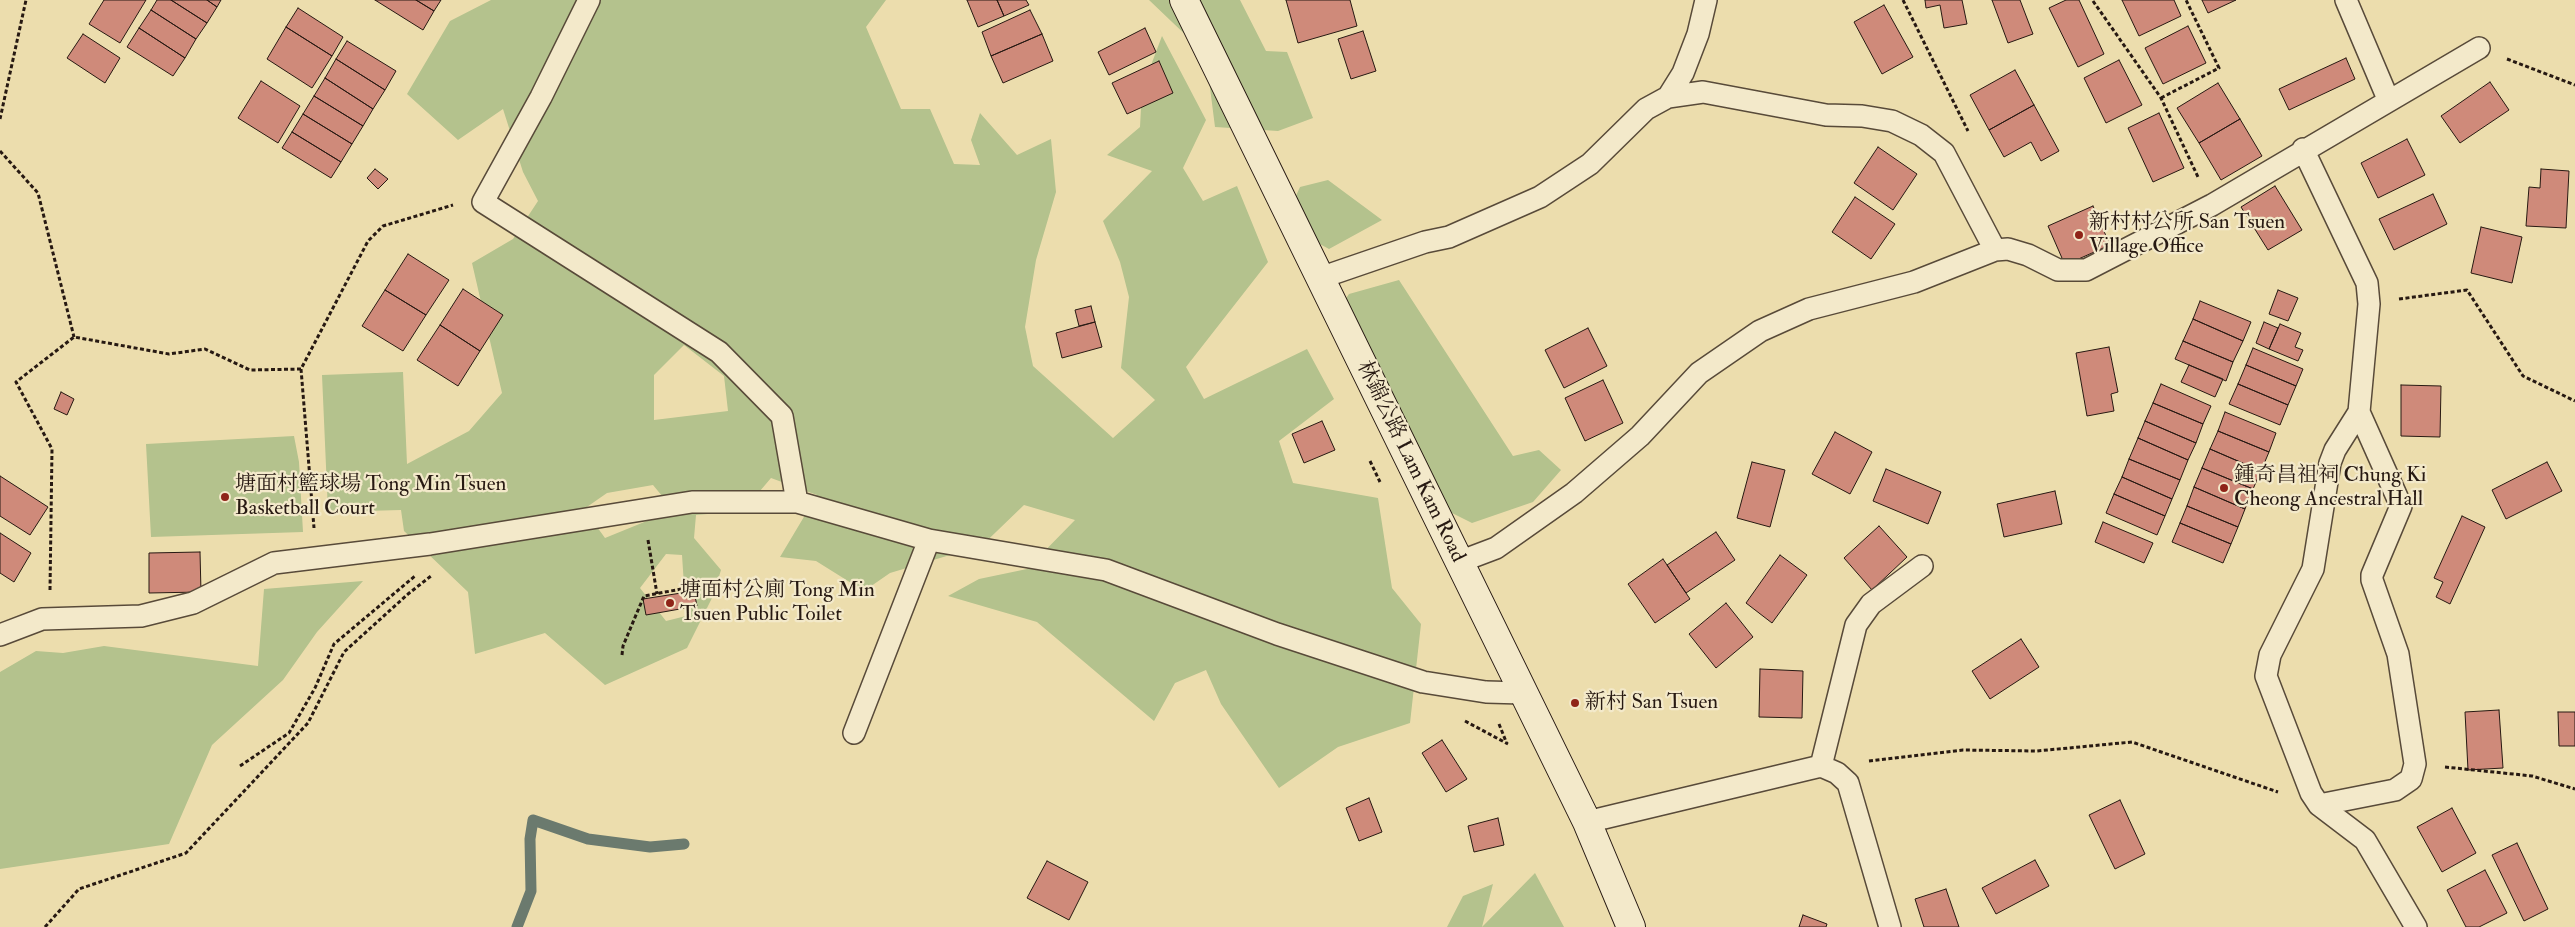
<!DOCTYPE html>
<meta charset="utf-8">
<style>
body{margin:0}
canvas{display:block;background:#ecddad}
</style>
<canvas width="2575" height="927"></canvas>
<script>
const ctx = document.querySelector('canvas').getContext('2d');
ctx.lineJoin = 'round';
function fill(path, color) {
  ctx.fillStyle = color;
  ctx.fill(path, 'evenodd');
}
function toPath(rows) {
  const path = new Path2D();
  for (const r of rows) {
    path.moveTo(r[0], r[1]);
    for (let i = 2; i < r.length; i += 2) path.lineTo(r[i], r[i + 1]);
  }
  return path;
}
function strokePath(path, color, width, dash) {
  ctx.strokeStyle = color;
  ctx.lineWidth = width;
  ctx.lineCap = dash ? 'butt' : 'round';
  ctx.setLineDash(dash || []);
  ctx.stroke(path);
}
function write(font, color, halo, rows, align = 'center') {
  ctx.font = font + ' "IM FELL Double Pica","Noto Serif TC",serif';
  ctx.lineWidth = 4.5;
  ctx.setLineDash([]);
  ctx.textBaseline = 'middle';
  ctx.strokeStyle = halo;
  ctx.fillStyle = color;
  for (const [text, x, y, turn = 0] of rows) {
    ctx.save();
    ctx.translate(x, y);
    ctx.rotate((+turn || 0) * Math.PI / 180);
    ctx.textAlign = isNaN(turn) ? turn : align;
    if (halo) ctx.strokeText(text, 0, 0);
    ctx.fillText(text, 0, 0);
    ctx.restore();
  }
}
fill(toPath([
 [491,0,886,0,866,27,901,109,930,109,954,164,980,165,971,140,980,113,1017,155,1051,139,1056,192,1036,260,1025,327,1033,366,1113,438,1155,400,1121,368,1129,297,1120,262,1103,221,1152,171,1107,155,1140,127,1142,89,1162,36,1206,120,1183,168,1203,201,1237,186,1268,262,1186,367,1204,399,1307,349,1334,399,1279,441,1293,483,1378,498,1392,588,1421,624,1410,723,1338,747,1279,788,1221,704,1206,670,1175,683,1154,721,1037,622,948,596,979,579,1027,569,1075,520,1024,505,969,558,950,555,890,573,864,591,816,561,780,557,817,495,771,478,743,511,696,515,694,538,721,570,713,596,687,648,605,685,545,633,475,654,468,592,404,531,401,510,328,512,322,375,403,372,407,464,469,431,502,393,472,263,513,239,538,201,523,172,503,109,458,140,407,94,450,21],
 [684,345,724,376,728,411,654,420,654,375],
 [653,485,677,514,659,516,605,538,584,509,607,493],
 [666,554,682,555,686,616,666,621,640,588],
 [1149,0,1240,0,1266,51,1287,52,1313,118,1278,131,1215,127,1209,80,1193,42],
 [1328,180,1382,220,1329,249,1283,224,1300,187],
 [1399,280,1513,456,1539,450,1561,470,1533,502,1472,523,1446,510,1330,321,1349,294],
 [294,436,299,462,303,532,151,537,146,444],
 [363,581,317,632,283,680,212,745,169,844,0,869,0,672,36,651,63,653,104,646,258,666,264,589],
 [1535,873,1564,927,1447,927,1463,896,1493,884,1482,927]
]), '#b4c28d');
strokePath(toPath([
 [517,927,531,891,530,839,533,820,588,839,650,847,684,844]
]), '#6b7a6e', 11);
const building = toPath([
 [104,0,146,0,120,43,89,24,104,0],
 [157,0,171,0,207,23,196,39,151,10,157,0],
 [171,0,207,0,217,7,207,23,171,0],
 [207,0,221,0,217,7,207,0],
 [375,0,416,0,434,11,423,30,375,0],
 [416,0,441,0,434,11,416,0],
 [967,0,997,0,1004,16,978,27,967,0],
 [997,0,1026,0,1029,5,1004,16,997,0],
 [1286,0,1350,0,1357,26,1298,43,1286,0],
 [1925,0,1962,0,1967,24,1944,28,1940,5,1926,8,1925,0],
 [1992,0,2020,0,2033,34,2008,43,1992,0],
 [2066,0,2079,0,2104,54,2078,67,2049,8,2066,0],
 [2122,0,2174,0,2181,16,2139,36,2122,0],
 [2202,0,2236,0,2208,13,2202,0],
 [1884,5,1913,57,1882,74,1854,22,1884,5],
 [298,8,343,37,332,56,286,27,298,8],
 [151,10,196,39,185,58,139,28,151,10],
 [1030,10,1042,34,991,56,982,32,1030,10],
 [2188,26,2206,63,2163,84,2145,48,2188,26],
 [286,27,332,56,312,88,267,59,286,27],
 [139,28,185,58,173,76,127,47,139,28],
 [1145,28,1156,52,1109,75,1098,52,1145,28],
 [1363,31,1376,71,1351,79,1338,39,1363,31],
 [83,34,120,58,105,83,67,58,83,34],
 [1042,34,1053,61,1003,83,991,56,1042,34],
 [347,41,396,71,385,90,336,59,347,41],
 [2346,58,2355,79,2289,110,2279,89,2346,58],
 [336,59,385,90,373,109,325,78,336,59],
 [2119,60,2142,105,2106,123,2084,78,2119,60],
 [1159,61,1173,93,1127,114,1112,83,1159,61],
 [2015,70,2034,105,1989,130,1970,95,2015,70],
 [325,78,373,109,363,126,314,96,325,78],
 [261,81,300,106,278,143,238,118,261,81],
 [2490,82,2509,110,2460,143,2441,116,2490,82],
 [2218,83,2240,119,2199,143,2177,108,2218,83],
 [314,96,363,126,352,144,303,114,314,96],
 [2034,105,2059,151,2041,161,2031,142,2004,157,1989,130,2034,105],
 [2159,113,2184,168,2153,182,2128,128,2159,113],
 [303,114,352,144,341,162,292,132,303,114],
 [2240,119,2262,156,2221,180,2199,143,2240,119],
 [292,132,341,162,331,178,282,148,292,132],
 [2407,139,2425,175,2378,198,2361,163,2407,139],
 [1878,147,1917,174,1893,210,1854,183,1878,147],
 [375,169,388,179,378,189,367,178,375,169],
 [2541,169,2569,171,2566,228,2526,226,2529,187,2540,188,2541,169],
 [2275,186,2302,230,2268,250,2241,207,2275,186],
 [2433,194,2447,224,2394,250,2379,219,2433,194],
 [1855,197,1895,224,1871,259,1832,232,1855,197],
 [2093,206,2110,245,2065,265,2048,226,2093,206],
 [2481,227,2522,237,2512,283,2471,273,2481,227],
 [408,254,449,280,426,315,385,290,408,254],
 [463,289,503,315,480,351,440,325,463,289],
 [385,290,426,315,403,351,362,326,385,290],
 [2278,290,2298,298,2288,321,2269,314,2278,290],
 [2200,301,2251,322,2243,341,2193,319,2200,301],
 [1091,306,1095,322,1079,326,1075,310,1091,306],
 [2193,319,2243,341,2233,362,2183,341,2193,319],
 [1095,322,1102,347,1062,358,1056,333,1095,322],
 [2264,322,2278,328,2269,349,2256,343,2264,322],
 [2280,324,2301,333,2295,347,2303,350,2298,361,2269,349,2280,324],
 [440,325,480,351,458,386,417,360,440,325],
 [1588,328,1607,366,1564,388,1545,350,1588,328],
 [2183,341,2233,362,2226,381,2175,359,2183,341],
 [2109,347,2118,392,2111,394,2114,411,2087,416,2076,353,2109,347],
 [2253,348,2303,369,2296,386,2246,365,2253,348],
 [2189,365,2223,379,2215,397,2181,382,2189,365],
 [2246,365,2296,386,2288,405,2238,384,2246,365],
 [1603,380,1623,423,1585,441,1565,398,1603,380],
 [2161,384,2211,406,2203,424,2153,403,2161,384],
 [2238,384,2288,405,2280,425,2229,404,2238,384],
 [2401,385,2441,386,2440,437,2401,436,2401,385],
 [61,392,74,399,67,415,54,409,61,392],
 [2153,403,2203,424,2196,443,2145,421,2153,403],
 [2225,412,2276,433,2269,452,2218,431,2225,412],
 [1322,421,1335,450,1304,463,1292,434,1322,421],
 [2145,421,2196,443,2188,460,2138,438,2145,421],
 [2218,431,2269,452,2261,471,2210,449,2218,431],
 [1835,432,1872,452,1850,494,1812,474,1835,432],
 [2138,438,2188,460,2180,480,2129,459,2138,438],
 [2210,449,2261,471,2253,489,2202,468,2210,449],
 [2129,459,2180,480,2172,499,2122,477,2129,459],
 [1752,462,1785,470,1770,527,1737,518,1752,462],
 [2547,462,2562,491,2506,519,2492,490,2547,462],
 [2202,468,2253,489,2245,509,2194,487,2202,468],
 [1886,469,1941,492,1928,524,1873,501,1886,469],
 [0,476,48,507,30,535,0,516,0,476],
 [2122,477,2172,499,2165,516,2114,494,2122,477],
 [2194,487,2245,509,2238,527,2187,506,2194,487],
 [2055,491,2062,524,2004,537,1997,504,2055,491],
 [2114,494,2165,516,2157,535,2106,513,2114,494],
 [2187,506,2238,527,2231,544,2180,523,2187,506],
 [2462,516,2485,527,2450,604,2436,597,2443,582,2434,578,2462,516],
 [2103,522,2153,543,2144,563,2095,542,2103,522],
 [2180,523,2231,544,2223,563,2172,542,2180,523],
 [1879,526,1907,557,1872,590,1844,558,1879,526],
 [1716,532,1735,560,1686,593,1667,565,1716,532],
 [0,533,31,553,14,582,0,573,0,533],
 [200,552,201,592,149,593,149,553,200,552],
 [1780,555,1807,575,1772,623,1746,603,1780,555],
 [1663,559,1690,599,1655,623,1628,584,1663,559],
 [694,591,697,606,646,615,643,599,694,591],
 [1726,603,1753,637,1716,668,1689,634,1726,603],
 [2021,639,2039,667,1990,699,1972,671,2021,639],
 [1760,669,1803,671,1802,718,1759,717,1760,669],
 [2499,710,2503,768,2468,770,2465,712,2499,710],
 [2558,712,2575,712,2575,746,2559,746,2558,712],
 [1442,740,1467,779,1446,792,1422,753,1442,740],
 [1369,798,1382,832,1359,841,1346,808,1369,798],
 [2120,800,2145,854,2115,869,2089,815,2120,800],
 [2452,808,2476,853,2442,872,2417,827,2452,808],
 [1498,818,1504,845,1474,852,1468,826,1498,818],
 [2517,843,2548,909,2524,921,2492,855,2517,843],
 [2035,860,2049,886,1996,914,1982,888,2035,860],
 [1047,861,1088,882,1069,920,1027,898,1047,861],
 [2485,870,2507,913,2479,927,2466,927,2447,890,2485,870],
 [1946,889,1959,927,1924,927,1915,899,1946,889],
 [1803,915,1827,924,1826,927,1799,927,1803,915]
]);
fill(building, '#cf8a7a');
strokePath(building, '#271912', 1);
const lane = toPath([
 [589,0,541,97,483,202,719,352,782,416,797,502],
 [2346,0,2388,99],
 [1668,97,1683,73,1698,34,1706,0],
 [2303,149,2367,283,2369,304,2359,412,2401,506,2372,575,2372,580,2398,654,2415,764,2411,779,2395,790,2319,805],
 [1320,278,1425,242,1449,237,1540,197,1590,164,1646,109,1668,97,1703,92,1826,115,1862,116,1892,121,1921,135,1944,153,1995,250],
 [2359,412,2335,450,2330,463,2313,569,2270,655,2266,676,2311,793,2319,805,2365,840,2416,927],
 [1459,562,1496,548,1574,493,1640,436,1699,373,1760,331,1809,309,1914,282,1995,250,2008,249,2028,255,2058,270,2086,270,2212,205,2479,48],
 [0,635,42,619,141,616,193,603,274,563,430,544,692,502,797,502,929,540,1106,570,1277,634,1423,682,1486,692,1523,693],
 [854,733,929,540],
 [1821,766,1837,773,1848,783,1890,927],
 [1587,822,1821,766,1856,625,1871,604,1922,566]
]);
const secondary = toPath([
 [1184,0,1587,822,1631,927]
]);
strokePath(lane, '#584a39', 24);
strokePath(secondary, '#271912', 30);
strokePath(toPath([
 [1903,0,1968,131],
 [2093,1,2161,98,2198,177],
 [2507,59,2575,85],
 [2161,98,2219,68,2186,0],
 [0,119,26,0],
 [0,151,38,193,74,337],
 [2399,299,2467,290,2523,376,2575,401],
 [301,369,314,528],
 [1370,461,1380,482],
 [648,540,657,594],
 [50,590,52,449,16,382,74,337,169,354,205,349,250,370,301,369,368,241,383,226,453,205],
 [622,655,623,646,644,596,692,587],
 [1465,721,1508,744],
 [1499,724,1507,744],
 [1869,761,1963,750,2037,751,2132,742,2278,792],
 [240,766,289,733,315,688,334,644,415,576],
 [2445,767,2532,776,2575,789],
 [45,927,79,889,186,853,308,723,344,652,408,594,431,576]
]), '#271912', 3, [4, 2.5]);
strokePath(lane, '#f3e9ca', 21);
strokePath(secondary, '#f3e9ca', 28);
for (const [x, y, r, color] of [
 [2079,235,5,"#8f2418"],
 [2224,488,5,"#8f2418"],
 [225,497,5,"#8f2418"],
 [670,603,5,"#8f2418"],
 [1575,703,5,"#8f2418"]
]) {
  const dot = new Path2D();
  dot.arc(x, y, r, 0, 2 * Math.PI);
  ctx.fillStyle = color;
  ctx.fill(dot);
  strokePath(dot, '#f3e9ca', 2);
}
write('21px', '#271912', '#f3e9ca', [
 ["新村村公所 San Tsuen",2089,223],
 ["Village Office",2089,247],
 ["鍾奇昌祖祠 Chung Ki",2234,476],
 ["Cheong Ancestral Hall",2234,500],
 ["塘面村籃球場 Tong Min Tsuen",235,485],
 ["Basketball Court",235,509],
 ["塘面村公廁 Tong Min",680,591],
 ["Tsuen Public Toilet",680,615],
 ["新村 San Tsuen",1585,703]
], 'left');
write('21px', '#271912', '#f3e9ca', [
 ["林錦公路 Lam Kam Road",1410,462,64]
]);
</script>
